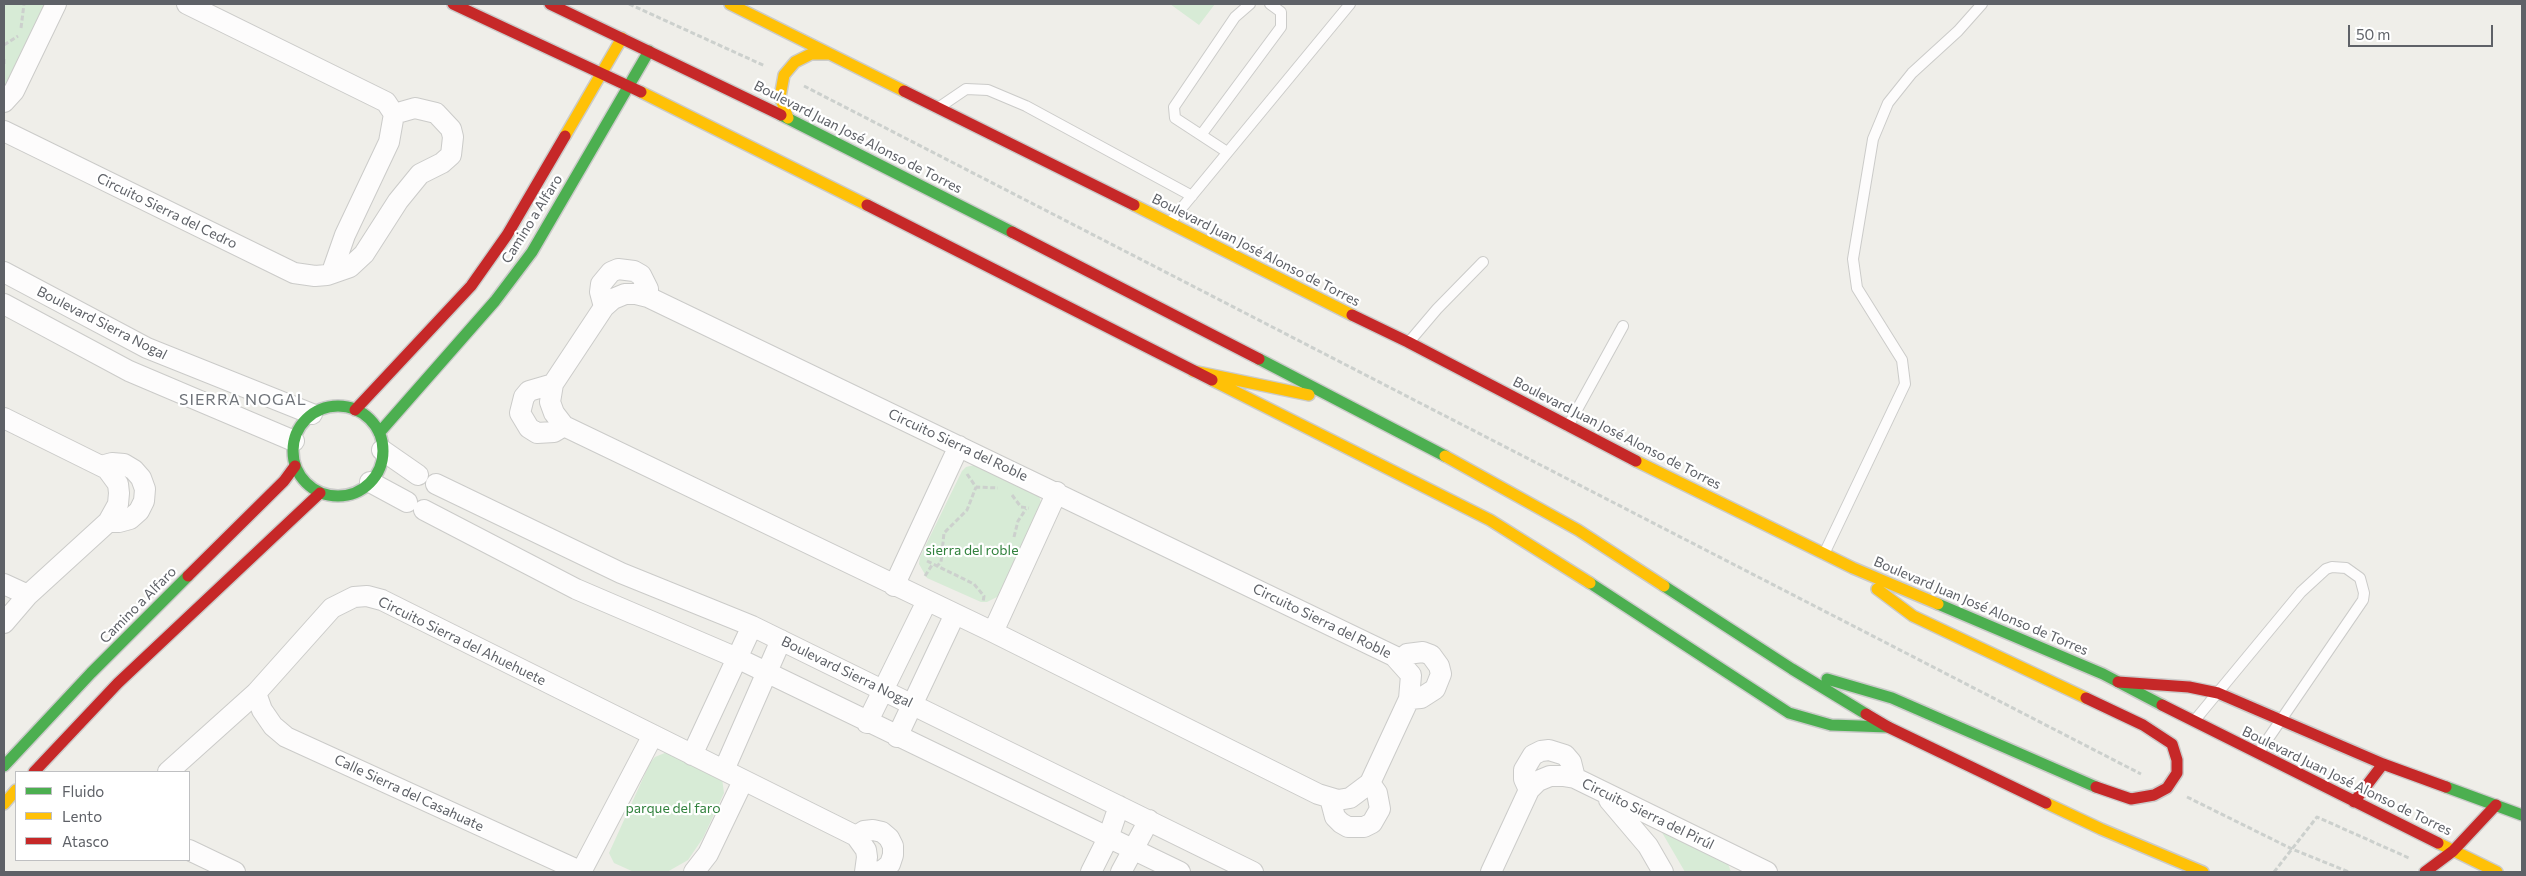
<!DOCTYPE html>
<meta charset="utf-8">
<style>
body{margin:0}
#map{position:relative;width:2526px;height:876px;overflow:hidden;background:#efeee9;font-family:Commissioner,sans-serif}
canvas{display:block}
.frame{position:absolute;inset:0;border:5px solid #5e6167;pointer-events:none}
.legend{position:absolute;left:15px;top:771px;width:175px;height:90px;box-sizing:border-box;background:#fff;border:1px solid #bfc0c2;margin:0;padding:6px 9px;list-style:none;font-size:15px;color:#5e6167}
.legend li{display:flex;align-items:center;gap:10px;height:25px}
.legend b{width:25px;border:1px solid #bfc0c2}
.scale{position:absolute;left:2348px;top:25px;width:145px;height:22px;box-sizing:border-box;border:2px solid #5e6167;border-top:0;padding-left:6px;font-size:15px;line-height:18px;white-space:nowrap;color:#5e6167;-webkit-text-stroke:4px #fff;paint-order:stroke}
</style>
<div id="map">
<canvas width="2526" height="876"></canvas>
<div class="frame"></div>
<ul class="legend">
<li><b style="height:6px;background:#4caf50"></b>Fluido</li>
<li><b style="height:6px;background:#ffc107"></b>Lento</li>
<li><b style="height:6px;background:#c62828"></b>Atasco</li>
</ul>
<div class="scale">50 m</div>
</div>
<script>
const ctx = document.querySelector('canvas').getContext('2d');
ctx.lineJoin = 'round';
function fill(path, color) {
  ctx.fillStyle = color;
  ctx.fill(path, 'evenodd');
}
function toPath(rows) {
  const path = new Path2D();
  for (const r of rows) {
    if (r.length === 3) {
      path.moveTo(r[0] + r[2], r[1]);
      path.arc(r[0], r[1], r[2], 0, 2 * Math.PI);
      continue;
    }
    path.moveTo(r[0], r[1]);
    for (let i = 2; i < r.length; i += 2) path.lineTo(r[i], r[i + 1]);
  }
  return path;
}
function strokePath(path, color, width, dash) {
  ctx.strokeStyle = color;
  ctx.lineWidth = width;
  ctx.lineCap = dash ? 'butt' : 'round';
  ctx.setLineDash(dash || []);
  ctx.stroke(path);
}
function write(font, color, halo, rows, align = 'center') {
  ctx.font = font + ' Commissioner,sans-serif';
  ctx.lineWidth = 4.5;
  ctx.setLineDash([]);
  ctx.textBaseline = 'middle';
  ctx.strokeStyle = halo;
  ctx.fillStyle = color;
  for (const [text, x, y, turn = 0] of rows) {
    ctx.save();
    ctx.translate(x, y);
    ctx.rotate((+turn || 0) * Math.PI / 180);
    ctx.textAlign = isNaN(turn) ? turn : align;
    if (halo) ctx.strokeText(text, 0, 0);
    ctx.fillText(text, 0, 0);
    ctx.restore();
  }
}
fill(toPath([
 [4,4,45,4,4,90],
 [1170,4,1215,4,1199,25],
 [978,464,1038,493,1042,505,999,596,987,602,981,602,927,578,919,564,920,557,962,471,966,467],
 [667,752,722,778,724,793,703,838,688,860,667,872,634,872,614,863,609,853,650,763,655,757],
 [1660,829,1727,861,1731,872,1685,872]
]), '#d7ebd6');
const lane = toPath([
 [941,106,966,89,988,90,1026,106,1192,196],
 [1201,135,1175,118,1174,107,1235,17,1250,4],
 [1227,152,1201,135,1281,27,1281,12,1270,4],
 [1171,221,1350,4],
 [1409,342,1437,309,1483,262],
 [1568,426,1623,326],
 [1824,554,1905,384,1902,360,1857,288,1853,259,1873,139,1888,103,1912,73,1958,31,1982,4],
 [2195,720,2301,592,2326,569,2332,567,2346,568,2360,578,2364,593,2363,600,2259,752]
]);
const street = toPath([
 [187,4,386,102,394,114,389,142,345,235,332,272],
 [4,102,14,91,56,4],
 [4,131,294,273,315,276,327,275,350,267,364,254,398,201,420,174,442,163,451,155,453,137,451,129,436,113,415,108,394,114],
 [4,272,147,348,312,414],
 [625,294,636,294,648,297,1394,656,1411,675,1409,699,1370,783,1350,798,1338,800,1318,794,993,632,564,426,554,413,550,402,553,384,604,307,613,299,625,294],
 [4,304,129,371,294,441],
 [604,307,600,292,601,284,611,272,618,269,634,271,641,275,648,289,648,297],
 [553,384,529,391,524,397,520,413,529,428,537,433,554,432,564,426],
 [4,418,107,469,118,484,119,493,118,504,108,522,28,595,4,623],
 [382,450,418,475],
 [101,466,112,463,124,464,134,470,141,478,145,489,144,501,139,511,130,519,119,522,108,522],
 [370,482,407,502],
 [436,484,621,573,752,626,1253,872],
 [424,510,576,589,737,658,1180,872],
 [4,584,28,595],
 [894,586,959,446],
 [993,632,1057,492],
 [1400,660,1407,654,1423,652,1431,655,1439,666,1441,674,1435,689,1421,698,1409,699],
 [256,693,262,710,273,726,286,737,582,872],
 [867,723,927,601],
 [897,737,955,614],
 [692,755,752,626],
 [724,770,781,640],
 [168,772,256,693,332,608,354,597,367,596,382,600,856,836,866,850,867,857,865,872],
 [1529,790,1524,779,1524,770,1533,755,1541,751,1549,750,1565,755,1571,762,1575,778],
 [1330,798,1335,817,1341,823,1348,827,1364,827,1372,823,1380,809,1377,793,1370,783],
 [1609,800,1648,846,1663,872],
 [856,836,864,831,873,830,882,832,889,838,893,846,893,855,890,864,883,870,876,872],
 [189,850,235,872],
 [581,872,653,735],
 [694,872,708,854,743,781],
 [1091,872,1108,838,1119,806],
 [1121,872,1149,820],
 [1491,872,1529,790,1538,781,1550,776,1563,776,1575,778,1767,872]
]);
const fast = toPath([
 [781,115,1012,232],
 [1259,359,1445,456],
 [338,451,45],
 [379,433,495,301,532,252,649,51],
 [1590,583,1789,713,1831,725,1888,727],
 [1664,586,1792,669,1866,714],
 [1938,604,2103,674,2162,705],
 [1827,679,1892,698,2096,787],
 [4,766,91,673,188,576],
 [2446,787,2522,815]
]);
const slow = toPath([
 [730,4,904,91],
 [641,92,867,205],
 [788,118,780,97,784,75,795,62,811,54,829,54],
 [565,136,622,38],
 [1134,205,1352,315],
 [1193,371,1309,395],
 [1212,380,1490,520,1590,583],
 [1445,456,1578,530,1664,586],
 [1636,461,1853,568,1938,604],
 [1877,589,1913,616,2086,698],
 [2046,803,2101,829,2203,872],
 [4,804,16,790],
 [2438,843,2497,872]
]);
const jam = toPath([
 [453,4,641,92],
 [550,4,781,115],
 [904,91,1134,205],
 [867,205,1212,380],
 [1012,232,1259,359],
 [1352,315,1408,342,1636,461],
 [355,410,471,286,507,235,565,136],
 [188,576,284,481,295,466],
 [2118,682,2189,687,2218,693,2383,764,2446,787],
 [2086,698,2143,725,2172,744,2177,760,2177,773,2167,788,2154,795,2131,799,2096,787],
 [2162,705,2438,843],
 [1866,714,1888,727,2046,803],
 [34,772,118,683,320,493],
 [2354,802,2383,764],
 [2425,872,2453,851,2496,805]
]);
strokePath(lane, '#cbcbc9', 12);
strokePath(street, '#cbcbc9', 22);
strokePath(fast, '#cbcbca', 14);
strokePath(slow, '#cbcbca', 14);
strokePath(jam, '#cbcbca', 14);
strokePath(toPath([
 [629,4,765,66],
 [21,28,24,4],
 [4,45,18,36],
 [4,59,4,64],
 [804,86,2141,774],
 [967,474,976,487,998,488],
 [1012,495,1021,507,1029,508],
 [1014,537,1018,521,1026,509],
 [927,561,974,584,984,596,983,602],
 [936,567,941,562,944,533,967,510,976,487],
 [925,576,932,565],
 [2187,797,2292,849,2349,872],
 [2274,872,2317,817,2409,858]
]), '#ccd0cd', 3, [5, 2.5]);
strokePath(lane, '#fdfcfc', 10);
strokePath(street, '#fdfcfc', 20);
strokePath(fast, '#4caf50', 11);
strokePath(slow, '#ffc107', 11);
strokePath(jam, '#c62828', 11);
write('14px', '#5e6167', '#fff', [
 ["Boulevard Juan José Alonso de Torres",858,137,27],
 ["Circuito Sierra del Cedro",167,211,26],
 ["Camino a Alfaro",532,219,-58],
 ["Boulevard Juan José Alonso de Torres",1256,250,27],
 ["Boulevard Sierra Nogal",102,323,27],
 ["Boulevard Juan José Alonso de Torres",1617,433,27],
 ["Circuito Sierra del Roble",958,445,25],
 ["Camino a Alfaro",138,605,-45],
 ["Boulevard Juan José Alonso de Torres",1981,606,23],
 ["Circuito Sierra del Roble",1322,621,26],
 ["Circuito Sierra del Ahuehuete",462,641,26],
 ["Boulevard Sierra Nogal",847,672,26],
 ["Boulevard Juan José Alonso de Torres",2347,781,26],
 ["Calle Sierra del Casahuate",409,793,25],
 ["Circuito Sierra del Pirúl",1648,814,26]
]);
write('14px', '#32823e', '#fff', [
 ["sierra del roble",972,550],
 ["parque del faro",673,808]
]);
ctx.letterSpacing = '1px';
write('16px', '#6f7379', '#fff', [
 ["SIERRA NOGAL",243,400]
]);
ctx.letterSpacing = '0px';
</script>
